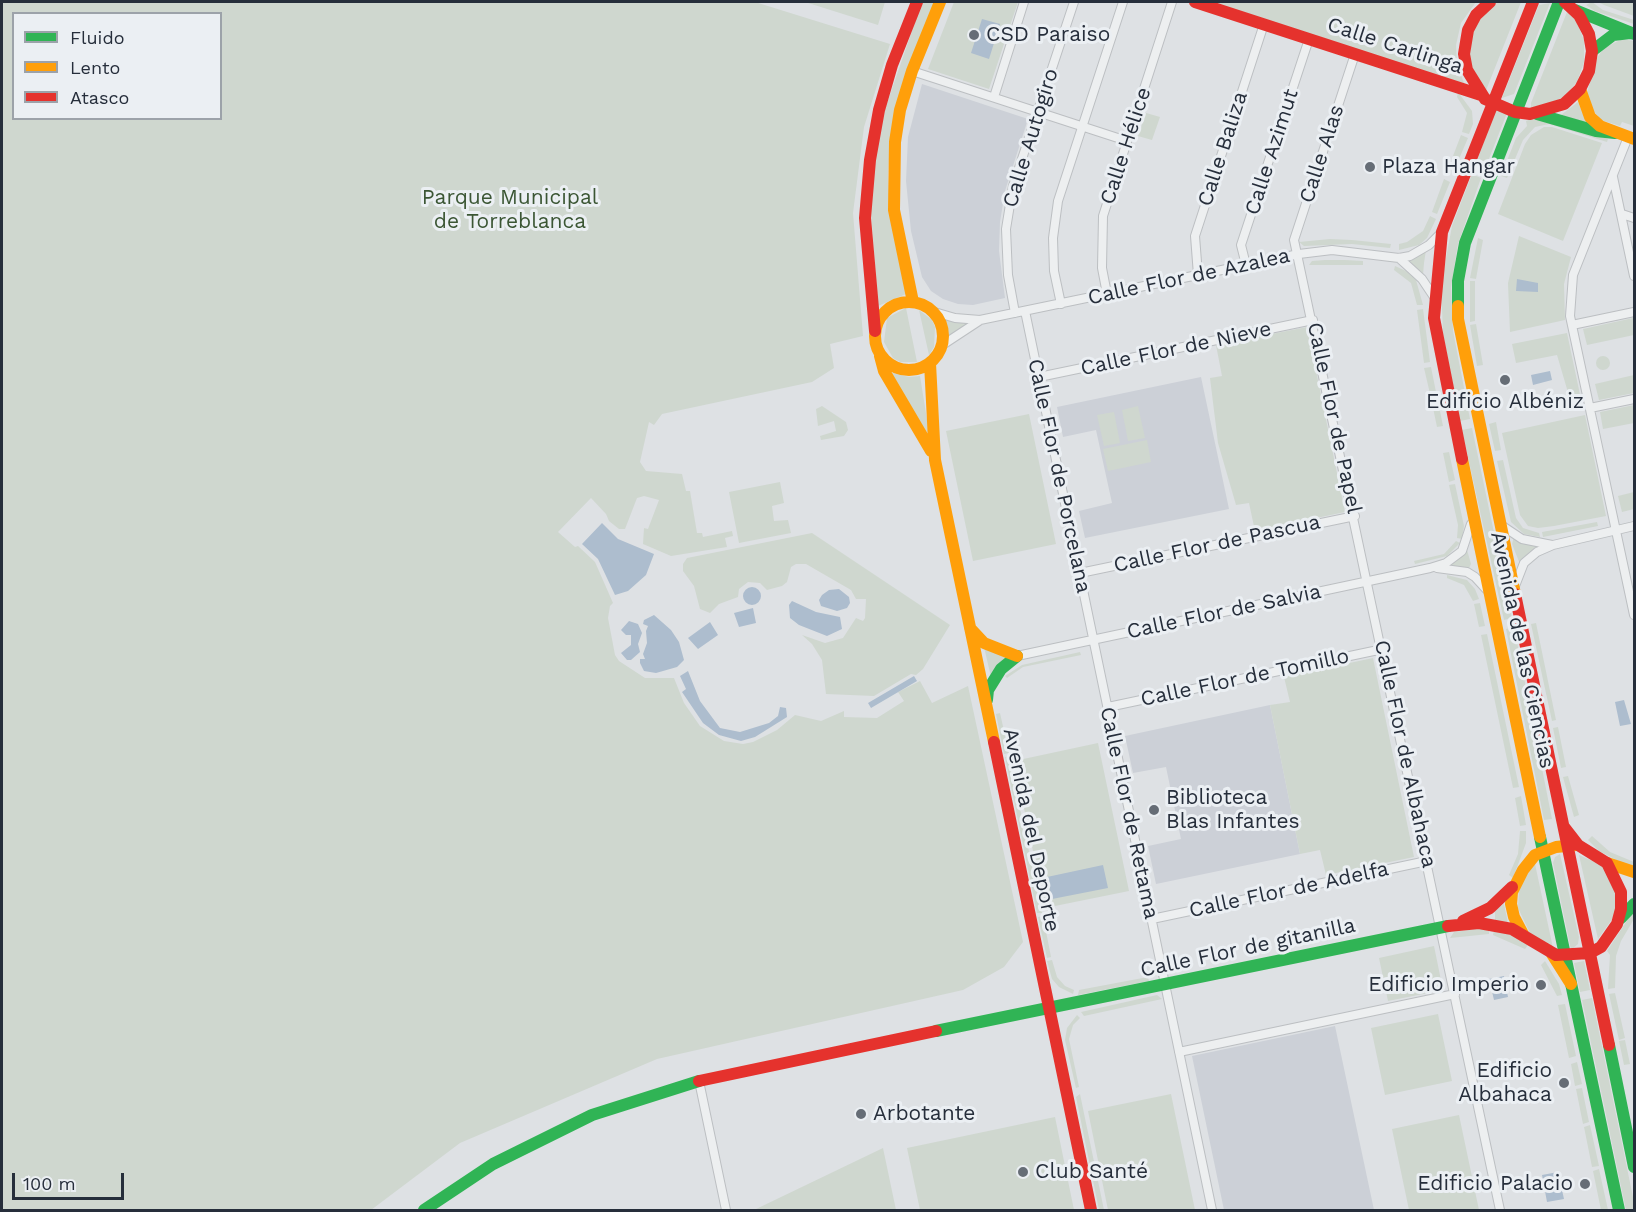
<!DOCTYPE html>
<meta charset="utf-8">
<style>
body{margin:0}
#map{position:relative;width:1636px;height:1212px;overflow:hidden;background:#dee1e4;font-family:"Work Sans",sans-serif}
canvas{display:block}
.frame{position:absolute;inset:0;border:3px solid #262e3b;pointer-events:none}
.legend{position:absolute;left:12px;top:12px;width:210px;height:108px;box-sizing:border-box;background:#ebeff3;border:2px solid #9ca2a9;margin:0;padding:8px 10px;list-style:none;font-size:18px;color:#262e3b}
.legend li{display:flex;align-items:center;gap:12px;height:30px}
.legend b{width:30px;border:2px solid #9ca2a9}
.scale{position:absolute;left:12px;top:1173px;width:112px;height:27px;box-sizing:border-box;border:3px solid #262e3b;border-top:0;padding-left:8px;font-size:18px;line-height:21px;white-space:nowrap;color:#262e3b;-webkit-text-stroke:4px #ebeff3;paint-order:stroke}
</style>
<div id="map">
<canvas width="1636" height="1212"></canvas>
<div class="frame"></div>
<ul class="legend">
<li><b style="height:8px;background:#30b455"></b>Fluido</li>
<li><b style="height:8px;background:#ff9f0a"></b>Lento</li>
<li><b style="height:8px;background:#e5322d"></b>Atasco</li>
</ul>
<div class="scale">100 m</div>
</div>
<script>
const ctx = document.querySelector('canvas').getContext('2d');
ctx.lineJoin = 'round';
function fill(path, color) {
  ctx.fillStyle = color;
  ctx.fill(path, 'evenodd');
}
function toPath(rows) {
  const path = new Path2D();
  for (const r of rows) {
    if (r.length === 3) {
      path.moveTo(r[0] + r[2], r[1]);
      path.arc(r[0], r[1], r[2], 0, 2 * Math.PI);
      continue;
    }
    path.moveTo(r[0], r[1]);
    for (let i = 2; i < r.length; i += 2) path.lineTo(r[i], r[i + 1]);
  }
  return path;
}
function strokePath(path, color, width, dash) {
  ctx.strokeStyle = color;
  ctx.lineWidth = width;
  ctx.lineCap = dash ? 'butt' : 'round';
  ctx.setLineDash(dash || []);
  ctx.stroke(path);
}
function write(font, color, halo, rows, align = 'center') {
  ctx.font = font + ' "Work Sans",sans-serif';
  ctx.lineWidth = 6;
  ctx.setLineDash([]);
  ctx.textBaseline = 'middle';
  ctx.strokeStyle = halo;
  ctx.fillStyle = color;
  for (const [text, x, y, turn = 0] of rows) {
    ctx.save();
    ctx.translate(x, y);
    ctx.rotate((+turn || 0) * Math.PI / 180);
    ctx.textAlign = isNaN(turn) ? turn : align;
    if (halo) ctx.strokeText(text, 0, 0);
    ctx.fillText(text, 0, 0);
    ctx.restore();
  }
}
fill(toPath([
 [922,84,1028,119,1005,191,1000,222,999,251,1005,298,973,305,958,304,943,299,931,291,922,277,911,231,906,181,908,137],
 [1201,377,1229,509,1085,538,1079,511,1112,503,1096,430,1063,437,1057,407],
 [1270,705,1300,854,1156,884,1148,846,1181,839,1166,767,1133,773,1125,736],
 [1335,1026,1374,1210,1224,1210,1192,1056]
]), '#ccd0d7');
fill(toPath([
 [2,2,755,2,890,44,864,127,853,213,863,336,830,344,834,368,812,382,662,414,654,425,649,422,640,462,646,471,682,474,686,491,690,491,697,533,702,533,703,537,732,531,733,536,725,538,727,547,671,556,643,544,644,528,648,529,659,500,644,496,637,498,625,529,619,529,609,521,606,514,591,498,558,532,575,547,578,546,595,562,613,603,610,606,608,618,615,655,619,661,645,678,674,678,684,703,700,726,724,741,743,744,753,742,777,730,795,715,821,721,844,711,844,717,877,718,904,701,898,692,920,681,932,703,968,686,1023,942,1004,967,963,990,657,1059,460,1143,371,1210,2,1210],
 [14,14,220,14,220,118,14,118],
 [805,2,885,2,878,25],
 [922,2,934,2,890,142,888,176,890,211,906,294,878,306,871,212,875,161,884,112],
 [954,2,1018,2,989,89,928,69],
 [1208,2,1476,2,1461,23,1456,45,1457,66,1465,85],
 [1495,2,1521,2,1485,93,1469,63,1473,28],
 [1592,2,1603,10,1634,20,1634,24,1595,11,1586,5],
 [1598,2,1634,2,1634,16,1604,5],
 [1550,3,1514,94,1502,98,1539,5],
 [1567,12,1575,18,1584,40,1584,62,1577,82,1563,97,1543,108,1531,109,1531,103],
 [1622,39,1634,41,1634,126,1622,122,1620,126,1601,120,1589,105,1587,93,1597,58,1604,48],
 [1458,92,1472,111,1473,124,1469,134,1462,132,1467,113,1457,97],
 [1578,102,1584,117,1591,124,1561,115],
 [1496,109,1507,113,1485,169,1475,166],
 [1146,113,1160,117,1152,140,1138,136],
 [1531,119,1554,122,1608,139,1607,142,1549,124,1535,127,1523,140,1507,178,1501,176,1516,138,1527,126,1526,121],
 [1544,127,1552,127,1602,143,1563,241,1498,214,1525,144,1531,135],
 [1461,135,1468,138,1459,159,1453,156],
 [1472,174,1481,178,1458,244,1451,287,1453,331,1470,419,1460,421,1443,333,1441,285,1452,226],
 [1444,179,1450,182,1437,214,1432,212],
 [1430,216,1436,219,1427,238,1419,245,1399,250,1399,244,1407,242,1423,231],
 [1519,236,1571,257,1564,284,1565,320,1510,332,1508,283],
 [1478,238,1483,240,1476,279,1470,278],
 [1330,239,1352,240,1391,244,1390,248,1352,244,1304,246,1299,242],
 [1426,250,1424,263,1423,275,1403,259],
 [1325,260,1345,260,1363,261,1363,265,1309,265,1312,261],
 [1395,266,1406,271,1416,280,1423,305,1417,305,1411,283,1394,270],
 [1470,281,1475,281,1475,321,1470,322],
 [906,308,917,362,900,362,893,358,884,342,887,318],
 [1423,309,1430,362,1424,363,1417,310],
 [919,310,932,320,935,327,934,347,929,355],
 [1633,318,1634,335,1587,345,1583,329],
 [942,319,969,322,970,324,947,338],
 [1476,324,1483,365,1477,366,1470,325],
 [1307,327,1345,512,1255,531,1249,503,1236,505,1218,443,1210,378,1222,376,1216,345],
 [1567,333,1582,404,1572,406,1557,355,1516,363,1512,344],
 [1603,363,7],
 [1431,367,1437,397,1431,398,1424,368],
 [889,372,909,377,920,376,929,432,927,433],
 [1634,375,1634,393,1599,400,1595,384],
 [1438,401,1443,426,1437,427,1432,403],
 [1634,405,1634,423,1603,429,1600,412],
 [822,406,846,422,848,430,844,436,821,440,820,436,836,431,834,421,818,426,816,409],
 [1138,406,1145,438,1128,441,1122,410],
 [1114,412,1120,443,1104,446,1097,415],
 [1029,414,1056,544,973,561,946,431],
 [1585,415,1606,516,1554,526,1538,528,1528,526,1520,515,1502,433],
 [1496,422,1501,450,1495,451,1489,424],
 [1472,428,1512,618,1504,620,1462,430],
 [1147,440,1151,462,1108,471,1103,449],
 [1449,452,1455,480,1449,482,1443,453],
 [1503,460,1516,518,1523,528,1539,533,1540,537,1524,534,1511,522,1497,461],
 [780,482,784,503,772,506,774,521,788,520,791,533,739,543,729,492],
 [1455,484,1464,526,1462,539,1457,538,1458,525,1449,485],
 [1634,492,1634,509,1622,512,1618,496],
 [1597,522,1598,526,1543,537,1542,532],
 [812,533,950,625,923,669,916,675,911,674,874,696,826,694,822,660,812,644,802,635,825,643,843,638,856,618,863,621,865,618,866,599,856,599,851,590,806,564,796,564,791,567,787,582,782,586,767,590,760,583,748,582,739,589,738,597,719,604,710,613,700,609,694,586,683,571,683,564,687,558],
 [1514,537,1523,543,1538,546,1520,564,1512,544],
 [1456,541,1460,543,1447,556,1415,564,1414,561,1444,554],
 [1467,550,1471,564,1468,570,1450,565],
 [1447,575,1467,580,1475,589,1479,599,1473,601,1464,585,1447,578],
 [1480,603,1485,626,1479,627,1474,604],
 [1536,623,1556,720,1552,721,1531,624],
 [1514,627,1552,819,1544,820,1506,629],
 [1487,634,1519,787,1513,788,1481,635],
 [984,647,1009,658,991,677],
 [1080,652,1081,655,1023,667,1007,678,1005,676,1022,665],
 [1373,658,1414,857,1326,875,1320,850,1300,854,1270,705,1290,702,1284,677],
 [1000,713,1009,753,1004,754,996,714],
 [1558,727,1566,767,1561,768,1553,728],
 [1098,743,1129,891,1045,908,1014,761],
 [1009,756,1042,913,1037,913,1005,757],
 [1568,776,1579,815,1574,817,1563,777],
 [1521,796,1526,825,1520,826,1515,798],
 [1520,831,1526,831,1526,843,1513,878,1509,875,1518,854],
 [1592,836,1610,852,1634,862,1634,869,1599,851,1588,840],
 [1560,854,1579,937,1578,944,1571,950,1553,863,1555,857],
 [1579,855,1602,865,1616,888,1615,915,1598,939],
 [1535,864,1553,948,1530,933,1518,908,1519,891,1525,875],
 [1504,904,1508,923,1495,922,1495,910],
 [1634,910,1634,919,1621,941,1616,956,1615,988,1608,989,1610,955,1607,951],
 [1043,916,1051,957,1047,958,1038,917],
 [1477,929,1489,929,1489,934,1450,938,1454,932],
 [1494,930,1512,935,1528,945,1525,949,1493,935],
 [1434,946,1443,990,1388,1001,1379,958],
 [1052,960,1057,977,1065,986,1074,990,1073,994,1059,987,1052,979,1047,961],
 [1545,961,1559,984,1562,995,1557,996,1541,965],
 [1584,961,1590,990,1580,992,1574,963],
 [1148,977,1149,981,1078,995,1079,990],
 [1615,993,1625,1038,1619,1040,1609,994],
 [1157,995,1162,999,1084,1016,1081,1012],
 [1592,998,1634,1202,1634,1210,1626,1210,1582,1000],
 [1565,1004,1576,1056,1569,1058,1558,1005],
 [1438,1014,1452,1081,1385,1095,1371,1028],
 [1077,1015,1080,1018,1073,1025,1069,1039,1079,1087,1076,1088,1065,1040,1067,1028],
 [1625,1040,1630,1064,1624,1065,1619,1041],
 [1577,1062,1582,1084,1575,1086,1571,1064],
 [1582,1088,1589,1122,1583,1124,1576,1089],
 [1080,1094,1104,1210,1099,1210,1076,1097],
 [1171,1094,1195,1210,1108,1210,1088,1111],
 [1459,1115,1479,1210,1409,1210,1392,1129],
 [1055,1117,1074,1210,920,1210,907,1148],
 [1590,1125,1599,1166,1592,1167,1584,1127],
 [883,1148,896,1210,754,1210],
 [1599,1169,1608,1210,1601,1210,1593,1171]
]), '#cfd7cf');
fill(toPath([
 [982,19,1000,24,989,59,971,53],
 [1517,279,1538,283,1538,292,1516,291],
 [1550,371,1552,380,1533,385,1531,375],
 [602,523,618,539,654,554,646,575,628,591,615,595,598,559,582,544],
 [752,596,9],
 [839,589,849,597,850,603,847,608,837,611,821,606,819,600,822,595,829,590],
 [792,601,816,612,840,617,842,629,827,636,799,625,790,618,789,605],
 [753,608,756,623,739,627,734,613],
 [654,615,671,630,679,642,684,660,677,667,656,673,644,671,640,663,640,659,645,659,643,654,647,643,646,631,648,626,643,624,644,620],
 [629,621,638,624,642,633,638,644,640,652,631,660,627,660,621,653,631,645,631,635,626,635,621,630],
 [710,622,718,635,698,649,688,638],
 [688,671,700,701,720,728,740,732,769,723,778,716,780,707,786,708,787,717,755,737,741,741,719,735,703,723,682,692,686,689,680,676],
 [914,676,917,681,871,708,868,703],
 [1624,700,1631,724,1620,726,1615,702],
 [1103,865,1108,888,1052,899,1047,877],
 [1504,976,1508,997,1494,1000,1489,979],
 [1558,1172,1564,1199,1547,1202,1542,1175]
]), '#adbdce');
const street = toPath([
 [1355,54,1294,240,1500,1210],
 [912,71,1127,141],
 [994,97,1024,2],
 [1628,137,1573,275,1570,316,1634,615],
 [1613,177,1634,276],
 [1622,214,1634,218],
 [1399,258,1422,279,1434,297],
 [1246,265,1241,245,1309,39],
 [1198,275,1195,236,1264,24],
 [1107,294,1102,268,1103,216,1172,2],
 [1061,304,1054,271,1053,238,1058,201,1123,2],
 [931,311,955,318,980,320,1299,254,1332,250,1399,258,1410,256,1429,245,1442,232],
 [1025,311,1212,1210],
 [1015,313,1008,275,1006,229,1013,186,1074,2],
 [1572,325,1634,312],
 [941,346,979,321],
 [1039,377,1313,320],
 [1590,408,1634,399],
 [1501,525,1522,539,1552,545],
 [1437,568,1467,572,1475,577,1486,589],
 [1080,573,1355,516],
 [1515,586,1524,563,1537,552,1553,545,1634,526],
 [1017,656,1430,568,1446,563,1462,551,1471,524],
 [1108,707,1383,649],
 [1152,919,1427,861],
 [1179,1052,1455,994],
 [699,1081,726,1210]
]);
strokePath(street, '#bcbfc2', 10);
strokePath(street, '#edeff0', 8);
strokePath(toPath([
 [1575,10,1634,34],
 [1592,51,1613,35,1630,33],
 [1537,114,1596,131,1615,133],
 [1458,306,1458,281,1465,243,1559,2],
 [987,700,988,690,1001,669,1017,656],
 [1540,837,1619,1210],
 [1621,918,1634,904],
 [936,1031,1448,926],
 [1609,1045,1634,1167],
 [424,1210,493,1164,592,1115,699,1081]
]), '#30b455', 12);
strokePath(toPath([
 [1580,89,1590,117,1600,126,1634,139],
 [913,302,894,210,895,142,900,110,912,71,940,2],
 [909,336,34],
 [1458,306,1458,319,1515,594],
 [880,356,884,371,931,451],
 [930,363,935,460,994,742],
 [1462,459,1540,837],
 [970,628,984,643,1017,656],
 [1607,863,1634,872],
 [1524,936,1514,917,1511,904,1512,892,1523,870,1535,855,1556,847,1576,845],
 [1552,954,1571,984]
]), '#ff9f0a', 12);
strokePath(toPath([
 [1195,2,1481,95],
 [1490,2,1476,15,1468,30,1464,54,1467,70,1485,99,1515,112,1530,114,1564,104,1580,89,1589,71,1592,51,1589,34,1579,15,1565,2],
 [875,331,865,218,870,160,879,110,892,65,917,2],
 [1462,459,1434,318,1442,232,1533,2],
 [1515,594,1609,1045],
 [994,742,1091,1210],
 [1463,921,1490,908,1512,887],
 [1448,926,1479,923,1512,929,1556,955,1590,953,1601,947,1617,924,1621,909,1621,892,1607,863,1578,845,1564,827],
 [699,1081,936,1031]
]), '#e5322d', 12);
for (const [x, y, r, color] of [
 [974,35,6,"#666d76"],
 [1370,167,6,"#666d76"],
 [1505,380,6,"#666d76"],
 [1154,810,6,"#666d76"],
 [1541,985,6,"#666d76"],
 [1564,1083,6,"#666d76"],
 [861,1114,6,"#666d76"],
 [1023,1172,6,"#666d76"],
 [1585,1184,6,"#666d76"]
]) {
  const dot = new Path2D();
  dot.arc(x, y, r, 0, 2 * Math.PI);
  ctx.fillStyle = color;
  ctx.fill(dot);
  strokePath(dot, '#ebeff3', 2);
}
write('21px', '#262e3b', '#ebeff3', [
 ["CSD Paraiso",986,35],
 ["Plaza Hangar",1382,167],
 ["Edificio Albéniz",1505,402,"center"],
 ["Biblioteca",1166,798],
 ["Blas Infantes",1166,822],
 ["Edificio Imperio",1529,985,"right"],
 ["Edificio",1552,1071,"right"],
 ["Albahaca",1552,1095,"right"],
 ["Arbotante",873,1114],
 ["Club Santé",1035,1172],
 ["Edificio Palacio",1573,1184,"right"]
], 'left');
write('21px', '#262e3b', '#ebeff3', [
 ["Calle Carlinga",1395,46,18],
 ["Calle Autogiro",1031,138,-73],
 ["Calle Hélice",1126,146,-72],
 ["Calle Baliza",1223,149,-72],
 ["Calle Azimut",1272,152,-72],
 ["Calle Alas",1322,154,-72],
 ["Calle Flor de Azalea",1189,277,-12],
 ["Calle Flor de Nieve",1176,349,-12],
 ["Calle Flor de Papel",1334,418,78],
 ["Calle Flor de Porcelana",1059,476,78],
 ["Calle Flor de Pascua",1217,544,-12],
 ["Calle Flor de Salvia",1224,612,-12],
 ["Avenida de las Ciencias",1522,650,78],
 ["Calle Flor de Tomillo",1245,678,-12],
 ["Calle Flor de Albahaca",1405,754,78],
 ["Calle Flor de Retama",1129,813,78],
 ["Avenida del Deporte",1031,830,78],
 ["Calle Flor de Adelfa",1289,890,-12],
 ["Calle Flor de gitanilla",1248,948,-12]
]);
write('21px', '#3b5634', '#ebeff3', [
 ["Parque Municipal",510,198],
 ["de Torreblanca",510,222]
]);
</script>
